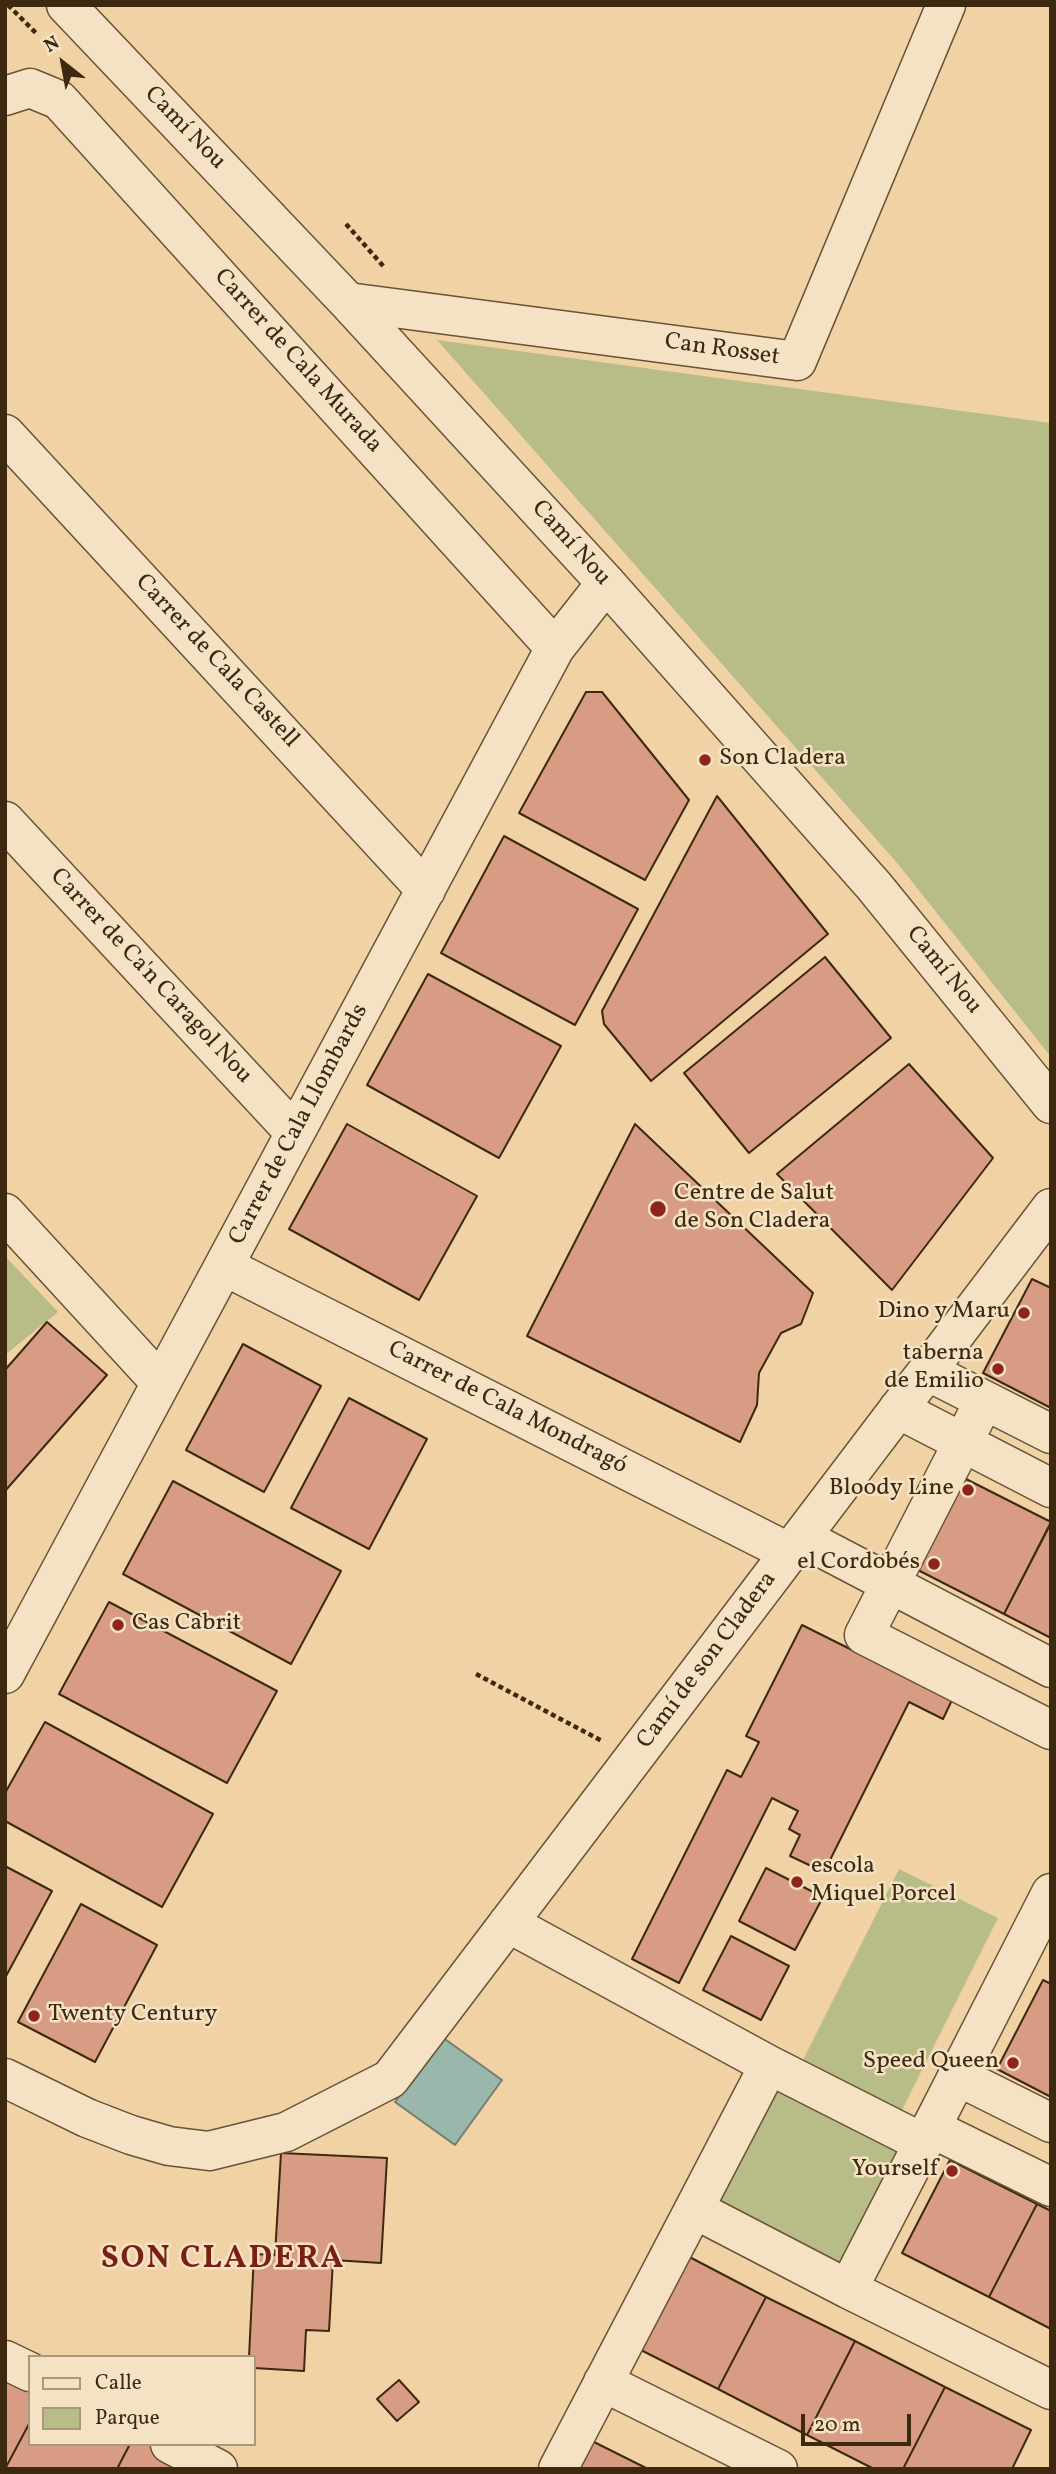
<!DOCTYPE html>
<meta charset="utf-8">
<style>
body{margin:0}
#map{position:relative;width:1056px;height:2474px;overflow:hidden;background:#f0d2a5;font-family:Vollkorn,serif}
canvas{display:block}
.frame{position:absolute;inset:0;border:7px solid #3c2910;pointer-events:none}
.legend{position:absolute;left:28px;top:2355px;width:228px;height:91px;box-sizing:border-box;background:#f5e2c4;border:2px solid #ab987c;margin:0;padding:9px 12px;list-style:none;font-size:21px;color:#3c2910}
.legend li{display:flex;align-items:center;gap:14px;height:35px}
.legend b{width:35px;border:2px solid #ab987c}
.north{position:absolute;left:28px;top:28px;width:70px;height:70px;-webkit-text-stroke:5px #f5e2c4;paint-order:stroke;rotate:329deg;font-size:19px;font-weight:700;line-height:28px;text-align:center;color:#3c2910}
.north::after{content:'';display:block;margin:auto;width:24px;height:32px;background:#3c2910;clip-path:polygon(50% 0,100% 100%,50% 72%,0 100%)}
.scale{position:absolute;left:801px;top:2414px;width:110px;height:32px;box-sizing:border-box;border:4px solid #3c2910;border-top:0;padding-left:9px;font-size:21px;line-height:24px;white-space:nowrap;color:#3c2910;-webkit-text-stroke:5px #f5e2c4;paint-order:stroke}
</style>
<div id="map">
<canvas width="1056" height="2474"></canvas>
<div class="frame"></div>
<ul class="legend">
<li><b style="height:9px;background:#f5e2c4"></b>Calle</li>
<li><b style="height:19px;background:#b8bc87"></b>Parque</li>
</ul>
<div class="north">N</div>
<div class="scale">20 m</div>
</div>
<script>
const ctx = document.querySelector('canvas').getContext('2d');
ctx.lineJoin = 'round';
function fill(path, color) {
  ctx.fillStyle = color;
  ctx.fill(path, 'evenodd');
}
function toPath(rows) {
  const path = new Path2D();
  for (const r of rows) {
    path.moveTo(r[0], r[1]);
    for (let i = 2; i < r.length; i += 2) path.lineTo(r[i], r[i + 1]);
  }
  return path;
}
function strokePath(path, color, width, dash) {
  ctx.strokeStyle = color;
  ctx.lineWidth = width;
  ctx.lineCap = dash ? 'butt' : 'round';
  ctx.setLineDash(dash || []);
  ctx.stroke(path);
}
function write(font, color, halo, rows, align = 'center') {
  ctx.font = font + ' Vollkorn,serif';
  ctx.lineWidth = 5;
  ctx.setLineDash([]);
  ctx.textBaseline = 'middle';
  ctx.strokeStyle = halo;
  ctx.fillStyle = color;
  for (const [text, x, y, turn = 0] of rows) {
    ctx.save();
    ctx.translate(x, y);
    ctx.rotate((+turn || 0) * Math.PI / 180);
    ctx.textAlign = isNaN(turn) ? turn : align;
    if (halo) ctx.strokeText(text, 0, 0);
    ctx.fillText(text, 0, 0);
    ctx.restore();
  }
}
fill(toPath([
 [437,340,1051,423,1051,1057,898,864],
 [5,1256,58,1312,5,1355],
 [899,1869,998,1918,900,2114,801,2064],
 [769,2065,923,2143,848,2289,694,2209]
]), '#b8bc87');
const water = toPath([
 [442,2037,502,2080,455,2145,395,2102,442,2037]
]);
fill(water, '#9ab7ab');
strokePath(water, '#747e6d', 2);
const building = toPath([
 [586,692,602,692,689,800,645,880,519,813,586,692],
 [717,796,828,934,651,1081,604,1024,602,1011,717,796],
 [504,836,638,909,575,1025,441,953,504,836],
 [825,957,891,1038,749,1153,684,1073,825,957],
 [428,974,561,1046,499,1158,367,1085,428,974],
 [909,1064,993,1158,892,1290,777,1174,909,1064],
 [347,1124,477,1196,419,1300,289,1229,347,1124],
 [635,1124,813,1293,801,1324,781,1333,759,1373,757,1405,740,1442,527,1336,635,1124],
 [1032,1279,1051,1288,1051,1408,983,1373,1032,1279],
 [47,1322,107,1375,5,1491,5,1370,47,1322],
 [243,1344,321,1386,264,1492,186,1450,243,1344],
 [349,1398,427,1439,369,1549,291,1508,349,1398],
 [962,1477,1051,1522,1004,1614,914,1568,962,1477],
 [173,1481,341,1571,291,1664,123,1574,173,1481],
 [1051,1523,1051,1638,1004,1614,1051,1523],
 [109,1602,277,1691,227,1783,59,1694,109,1602],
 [802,1625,952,1700,943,1719,909,1702,824,1872,790,1856,800,1835,789,1829,798,1811,772,1798,679,1983,632,1959,727,1770,741,1777,759,1742,746,1736,802,1625],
 [45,1722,213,1814,162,1907,5,1821,5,1793,45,1722],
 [5,1866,52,1891,5,1978,5,1866],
 [766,1868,823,1897,795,1950,739,1921,766,1868],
 [81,1904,157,1945,95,2062,18,2022,81,1904],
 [731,1936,789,1966,761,2020,703,1990,731,1936],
 [1043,1980,1051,1984,1051,2097,997,2069,1043,1980],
 [281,2153,387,2158,381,2263,333,2260,329,2331,306,2330,304,2371,254,2368,254,2357,249,2357,254,2254,275,2255,281,2153],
 [950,2160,1037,2204,989,2297,902,2253,950,2160],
 [1037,2204,1051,2211,1051,2329,989,2297,1037,2204],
 [678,2251,766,2297,718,2389,631,2345,678,2251],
 [766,2297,855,2341,807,2435,718,2389,766,2297],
 [855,2341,945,2387,903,2469,874,2469,807,2435,855,2341],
 [5,2370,30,2383,30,2422,5,2469,5,2370],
 [399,2380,419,2402,397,2421,377,2399,399,2380],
 [945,2387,1031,2430,1012,2469,903,2469,945,2387],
 [30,2422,30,2444,130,2444,117,2469,5,2469,30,2422],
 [584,2437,648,2469,568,2469,584,2437],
 [130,2444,151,2444,200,2469,117,2469,130,2444]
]);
fill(building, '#d89c84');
strokePath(building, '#3c2910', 2);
const minor = toPath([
 [66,5,348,302,606,583,874,886,1051,1104],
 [5,96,30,88,59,100,555,648],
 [348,302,797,361,946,5],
 [5,434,426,890],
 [5,821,295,1133],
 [5,1213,159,1381],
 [224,1266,790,1553],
 [927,1371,1051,1434],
 [984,1401,864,1635,1051,1730],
 [898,1409,1051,1488],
 [801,1537,1051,1668],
 [5,1674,555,648,606,583],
 [508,1923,769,2065],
 [957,2076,1051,2123],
 [5,2078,87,2118,131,2135,169,2146,209,2151,286,2132,390,2079,1051,1208],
 [931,2128,1051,2187],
 [923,2143,769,2065,694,2209,848,2289,931,2128,1051,1893],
 [848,2289,1051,2390],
 [5,2360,30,2372],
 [603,2382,778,2469],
 [170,2444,218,2469],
 [558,2469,694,2209]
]);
strokePath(minor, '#695335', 41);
strokePath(toPath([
 [8,5,38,35],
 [346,224,385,268],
 [476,1674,602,1741]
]), '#3c2910', 4.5, [5, 3.5]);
strokePath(minor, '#f5e2c4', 38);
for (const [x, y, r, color] of [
 [705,760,7,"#8f2418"],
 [658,1209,9,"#8f2418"],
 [1024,1313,7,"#8f2418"],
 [998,1369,7,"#8f2418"],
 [968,1490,7,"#8f2418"],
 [934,1564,7,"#8f2418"],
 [118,1625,7,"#8f2418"],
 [797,1882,7,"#8f2418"],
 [34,2016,7,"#8f2418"],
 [1013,2063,7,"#8f2418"],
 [952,2171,7,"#8f2418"]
]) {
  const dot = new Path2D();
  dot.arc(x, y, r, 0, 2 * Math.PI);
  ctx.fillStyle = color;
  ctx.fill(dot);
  strokePath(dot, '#f5e2c4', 2.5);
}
write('24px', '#3c2910', '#f5e2c4', [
 ["Camí Nou",184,129,46],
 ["Can Rosset",722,351,8],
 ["Carrer de Cala Murada",297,362,48],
 ["Camí Nou",570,544,48],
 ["Carrer de Cala Castell",216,662,47],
 ["Camí Nou",943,971,51],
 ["Carrer de Ca'n Caragol Nou",150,977,47],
 ["Carrer de Cala Llombards",300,1125,-62],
 ["Carrer de Cala Mondragó",507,1409,27],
 ["Camí de son Cladera",708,1661,-53]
]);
write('24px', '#3c2910', '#f5e2c4', [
 ["Son Cladera",719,760,"left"],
 ["Centre de Salut",674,1195,"left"],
 ["de Son Cladera",674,1223,"left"],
 ["Dino y Maru",1010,1313],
 ["taberna",984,1355],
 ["de Emilio",984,1383],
 ["Bloody Line",954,1490],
 ["el Cordobés",920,1564],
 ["Cas Cabrit",132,1625,"left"],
 ["escola",811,1868,"left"],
 ["Miquel Porcel",811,1896,"left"],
 ["Twenty Century",48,2016,"left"],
 ["Speed Queen",999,2063],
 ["Yourself",938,2171]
], 'right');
ctx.letterSpacing = '2px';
write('bold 32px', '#7a1f14', '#f5e2c4', [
 ["SON CLADERA",223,2261]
]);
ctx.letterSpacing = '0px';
</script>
